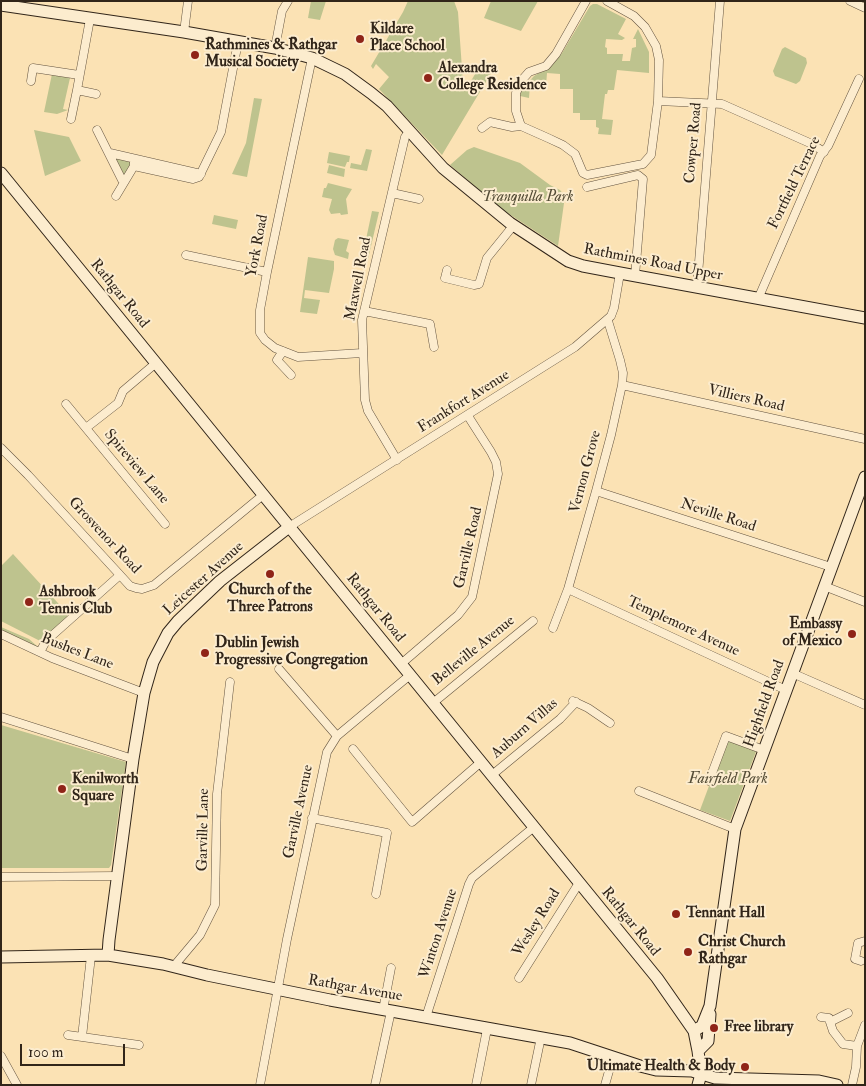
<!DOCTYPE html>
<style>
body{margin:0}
#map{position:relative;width:866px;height:1086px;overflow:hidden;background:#fbe2b4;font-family:"IM FELL Double Pica",serif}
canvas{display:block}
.frame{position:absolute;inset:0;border:2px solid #312519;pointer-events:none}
.scale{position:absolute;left:20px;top:1044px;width:105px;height:22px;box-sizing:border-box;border:2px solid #312519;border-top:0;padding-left:6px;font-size:15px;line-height:18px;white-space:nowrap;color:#312519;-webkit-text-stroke:4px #fcecce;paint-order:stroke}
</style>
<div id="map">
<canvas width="866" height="1086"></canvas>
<div class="frame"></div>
<div class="scale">100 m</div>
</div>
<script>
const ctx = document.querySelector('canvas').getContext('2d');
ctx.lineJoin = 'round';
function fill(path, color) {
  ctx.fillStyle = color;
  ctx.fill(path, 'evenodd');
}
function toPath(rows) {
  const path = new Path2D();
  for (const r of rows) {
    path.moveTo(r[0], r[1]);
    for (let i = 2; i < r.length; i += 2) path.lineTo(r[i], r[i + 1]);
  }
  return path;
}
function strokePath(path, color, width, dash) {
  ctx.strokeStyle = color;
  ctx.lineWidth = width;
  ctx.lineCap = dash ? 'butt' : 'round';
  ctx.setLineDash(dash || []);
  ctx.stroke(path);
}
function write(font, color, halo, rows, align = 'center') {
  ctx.font = font + ' "IM FELL Double Pica",serif';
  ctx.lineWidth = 4;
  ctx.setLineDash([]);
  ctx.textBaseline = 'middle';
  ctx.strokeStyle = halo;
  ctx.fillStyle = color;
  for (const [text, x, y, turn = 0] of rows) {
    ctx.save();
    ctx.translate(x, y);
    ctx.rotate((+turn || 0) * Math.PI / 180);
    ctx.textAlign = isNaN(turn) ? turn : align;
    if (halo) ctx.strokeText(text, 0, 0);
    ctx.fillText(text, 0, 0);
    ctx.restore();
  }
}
fill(toPath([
 [311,1,326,1,320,20,308,18],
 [408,1,454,1,458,12,463,83,468,86,484,59,487,63,487,67,493,70,442,155,379,89,389,77,376,64,373,69,371,66,403,12],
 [491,1,538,1,521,31,484,18],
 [593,4,597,4,626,19,618,34,625,38,622,40,606,39,605,47,607,48,607,54,623,54,622,61,630,61,632,48,636,47,636,39,633,39,638,29,649,52,649,73,617,70,614,90,608,90,607,94,605,94,602,119,613,120,611,135,598,134,599,128,596,127,596,120,580,120,580,113,573,113,573,89,560,89,560,74,547,73,546,86,530,84,529,98,520,96,522,89,534,76,549,67,562,53,590,6],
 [785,47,806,58,807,63,800,81,796,84,775,76,773,71,782,49],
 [52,74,70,78,63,109,68,110,57,114,44,112],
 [254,98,262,99,247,177,232,174,246,143],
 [34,130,69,137,81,161,45,176],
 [474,147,520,163,550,185,560,190,565,196,558,246,503,210,450,165,467,150],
 [366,149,372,150,367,171,350,168,351,163,361,165],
 [329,152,350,156,349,162,347,162,345,167,327,163],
 [116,158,130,160,132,164,124,177,115,159],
 [329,165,345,169,344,177,327,173],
 [328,183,352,189,346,199,348,214,341,215,340,213,331,214,329,210,332,199,322,197,324,188,326,188],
 [372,211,379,212,368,259,362,261,361,263],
 [214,215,238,220,236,229,212,224],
 [338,238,349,240,346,251,349,253,348,259,335,255,333,249,335,240],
 [308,257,334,261,334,269,329,293,305,290,304,298,320,300,317,314,300,312],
 [13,554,68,614,65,621,42,642,1,621,1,566],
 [1,627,29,639,38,647,37,648,1,630],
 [1,725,126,762,111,865,109,868,1,868],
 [727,738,757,749,730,821,700,810]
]), '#bec38e');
const street = toPath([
 [850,1,865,8],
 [90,19,77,90,96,94],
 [184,32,188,1],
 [275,48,282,11,288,1],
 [312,58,267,272,260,310,260,333,265,340,275,348,298,357,362,353],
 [31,81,33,68,79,75],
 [658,101,722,104,812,144,824,152],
 [71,119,77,90],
 [521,126,516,111,516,93,522,80,529,72,546,66,556,54,586,1],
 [482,128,490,122,512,127,521,126,548,138,563,145,575,154,583,173,587,175,643,164,651,155,658,101,659,60,656,46,645,27,634,16,607,1],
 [97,130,122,180,124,181],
 [110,153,201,174],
 [134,166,193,179,199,177,221,132,238,42],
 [587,187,638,175,643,179,635,276],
 [392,193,419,199],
 [116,196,134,166,134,162],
 [186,255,267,272],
 [447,270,445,278,474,285,479,284,487,258,513,226],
 [697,287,720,1],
 [758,299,820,156,828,146,859,79],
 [364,311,430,324,434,347],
 [283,351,277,360,291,375],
 [622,385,865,439],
 [66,404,165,524],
 [86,428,118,403,123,391,156,363],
 [1,448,28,475,120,575,130,586,136,588,142,589,154,585,263,495],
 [397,460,368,411,365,400,362,320,405,137,410,130],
 [596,491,831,567],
 [289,527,575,347,611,316,614,308,620,273],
 [824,586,865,602],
 [568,589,786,690],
 [553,628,568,589,596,491,611,435,622,385,623,373,620,360,608,321],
 [1,634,52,658,144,693],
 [40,652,46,641,120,575],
 [401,664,458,615,472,597,498,474,496,462,491,452,468,416],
 [279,669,337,736],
 [792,673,865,705],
 [573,701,588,708,610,723],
 [433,703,533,621],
 [1,717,133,759],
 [353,749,412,822,481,762],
 [492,775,560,719,576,702],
 [709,781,726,736,764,750],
 [639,791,735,829],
 [312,818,387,833,376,894],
 [1,877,118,876],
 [861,961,855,959,858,943,865,941],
 [174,966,200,935,215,905,217,794,230,682],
 [519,978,579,883],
 [383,1010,391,968],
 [426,1017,469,884,472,878,534,827],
 [821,1017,829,1018,830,1022,848,1013],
 [830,1022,833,1031,843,1044,857,1046],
 [68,1035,139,1045],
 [82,1037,91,956],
 [1,1056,17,1085],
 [260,1085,287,939,327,752,337,736,410,675],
 [375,1085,391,1011],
 [476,1085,487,1029],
 [531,1085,541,1037],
 [605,1085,613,1057],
 [852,1085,856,1067,857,1046,865,1025]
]);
const secondary = toPath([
 [1,5,184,32,275,48,312,58,345,74,371,93,387,106,443,168,510,223,568,261,583,266,620,273,865,318],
 [1,173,657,978,694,1031,698,1051,701,1074,698,1085],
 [108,955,109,940,133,759,144,693,153,662,168,633,178,621,220,581,289,527],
 [1,957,108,955,163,964,207,975,330,1000,570,1043,640,1066,656,1070,692,1071,715,1078,819,1081,837,1085],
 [694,1031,702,1026,710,1006,735,829,865,477],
 [698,1051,708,1041,710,1014]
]);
strokePath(street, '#645440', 9);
strokePath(secondary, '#312519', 13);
strokePath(street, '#fcecce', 8);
strokePath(secondary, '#fcecce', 11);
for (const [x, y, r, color] of [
 [360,39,5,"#8f2418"],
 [195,55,5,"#8f2418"],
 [428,78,5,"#8f2418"],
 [270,574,5,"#8f2418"],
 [29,602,5,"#8f2418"],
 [852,634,5,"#8f2418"],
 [205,653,5,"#8f2418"],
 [62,789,5,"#8f2418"],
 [676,914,5,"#8f2418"],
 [688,952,5,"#8f2418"],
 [714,1028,5,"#8f2418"],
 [745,1067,5,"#8f2418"]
]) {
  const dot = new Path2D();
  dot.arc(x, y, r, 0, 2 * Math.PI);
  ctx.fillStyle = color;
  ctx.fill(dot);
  strokePath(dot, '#fcecce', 2);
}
write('bold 15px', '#312519', '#fcecce', [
 ["Kildare",370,30],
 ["Place School",370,47],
 ["Rathmines & Rathgar",205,46],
 ["Musical Society",205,63],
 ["Alexandra",438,69],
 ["College Residence",438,86],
 ["Church of the",270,591,"center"],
 ["Three Patrons",270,608,"center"],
 ["Ashbrook",39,593],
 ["Tennis Club",39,610],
 ["Embassy",842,625,"right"],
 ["of Mexico",842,642,"right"],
 ["Dublin Jewish",215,644],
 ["Progressive Congregation",215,661],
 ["Kenilworth",72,780],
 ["Square",72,797],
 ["Tennant Hall",686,914],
 ["Christ Church",698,943],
 ["Rathgar",698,960],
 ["Free library",724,1028],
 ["Ultimate Health & Body",735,1067,"right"]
], 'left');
write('15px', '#312519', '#fcecce', [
 ["Cowper Road",694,143,-85],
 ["Fortfield Terrace",795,183,-64],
 ["York Road",258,246,-79],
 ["Rathmines Road Upper",653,263,11],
 ["Maxwell Road",359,279,-79],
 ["Rathgar Road",119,294,51],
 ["Villiers Road",746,399,13],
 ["Frankfort Avenue",464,402,-32],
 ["Spireview Lane",136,467,50],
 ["Vernon Grove",586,472,-75],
 ["Neville Road",718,516,18],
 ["Grosvenor Road",104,536,47],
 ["Garville Road",469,548,-77],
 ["Leicester Avenue",204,579,-42],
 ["Rathgar Road",375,608,51],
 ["Templemore Avenue",683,627,25],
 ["Belleville Avenue",474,651,-39],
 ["Bushes Lane",77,652,21],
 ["Highfield Road",765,704,-70],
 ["Auburn Villas",525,729,-41],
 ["Garville Avenue",299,812,-78],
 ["Garville Lane",204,830,-89],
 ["Rathgar Road",630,922,51],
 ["Wesley Road",537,923,-58],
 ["Winton Avenue",439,934,-72],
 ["Rathgar Avenue",355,989,10]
]);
write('italic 15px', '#544c36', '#fcecce', [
 ["Tranquilla Park",528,198],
 ["Fairfield Park",728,780]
]);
</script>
